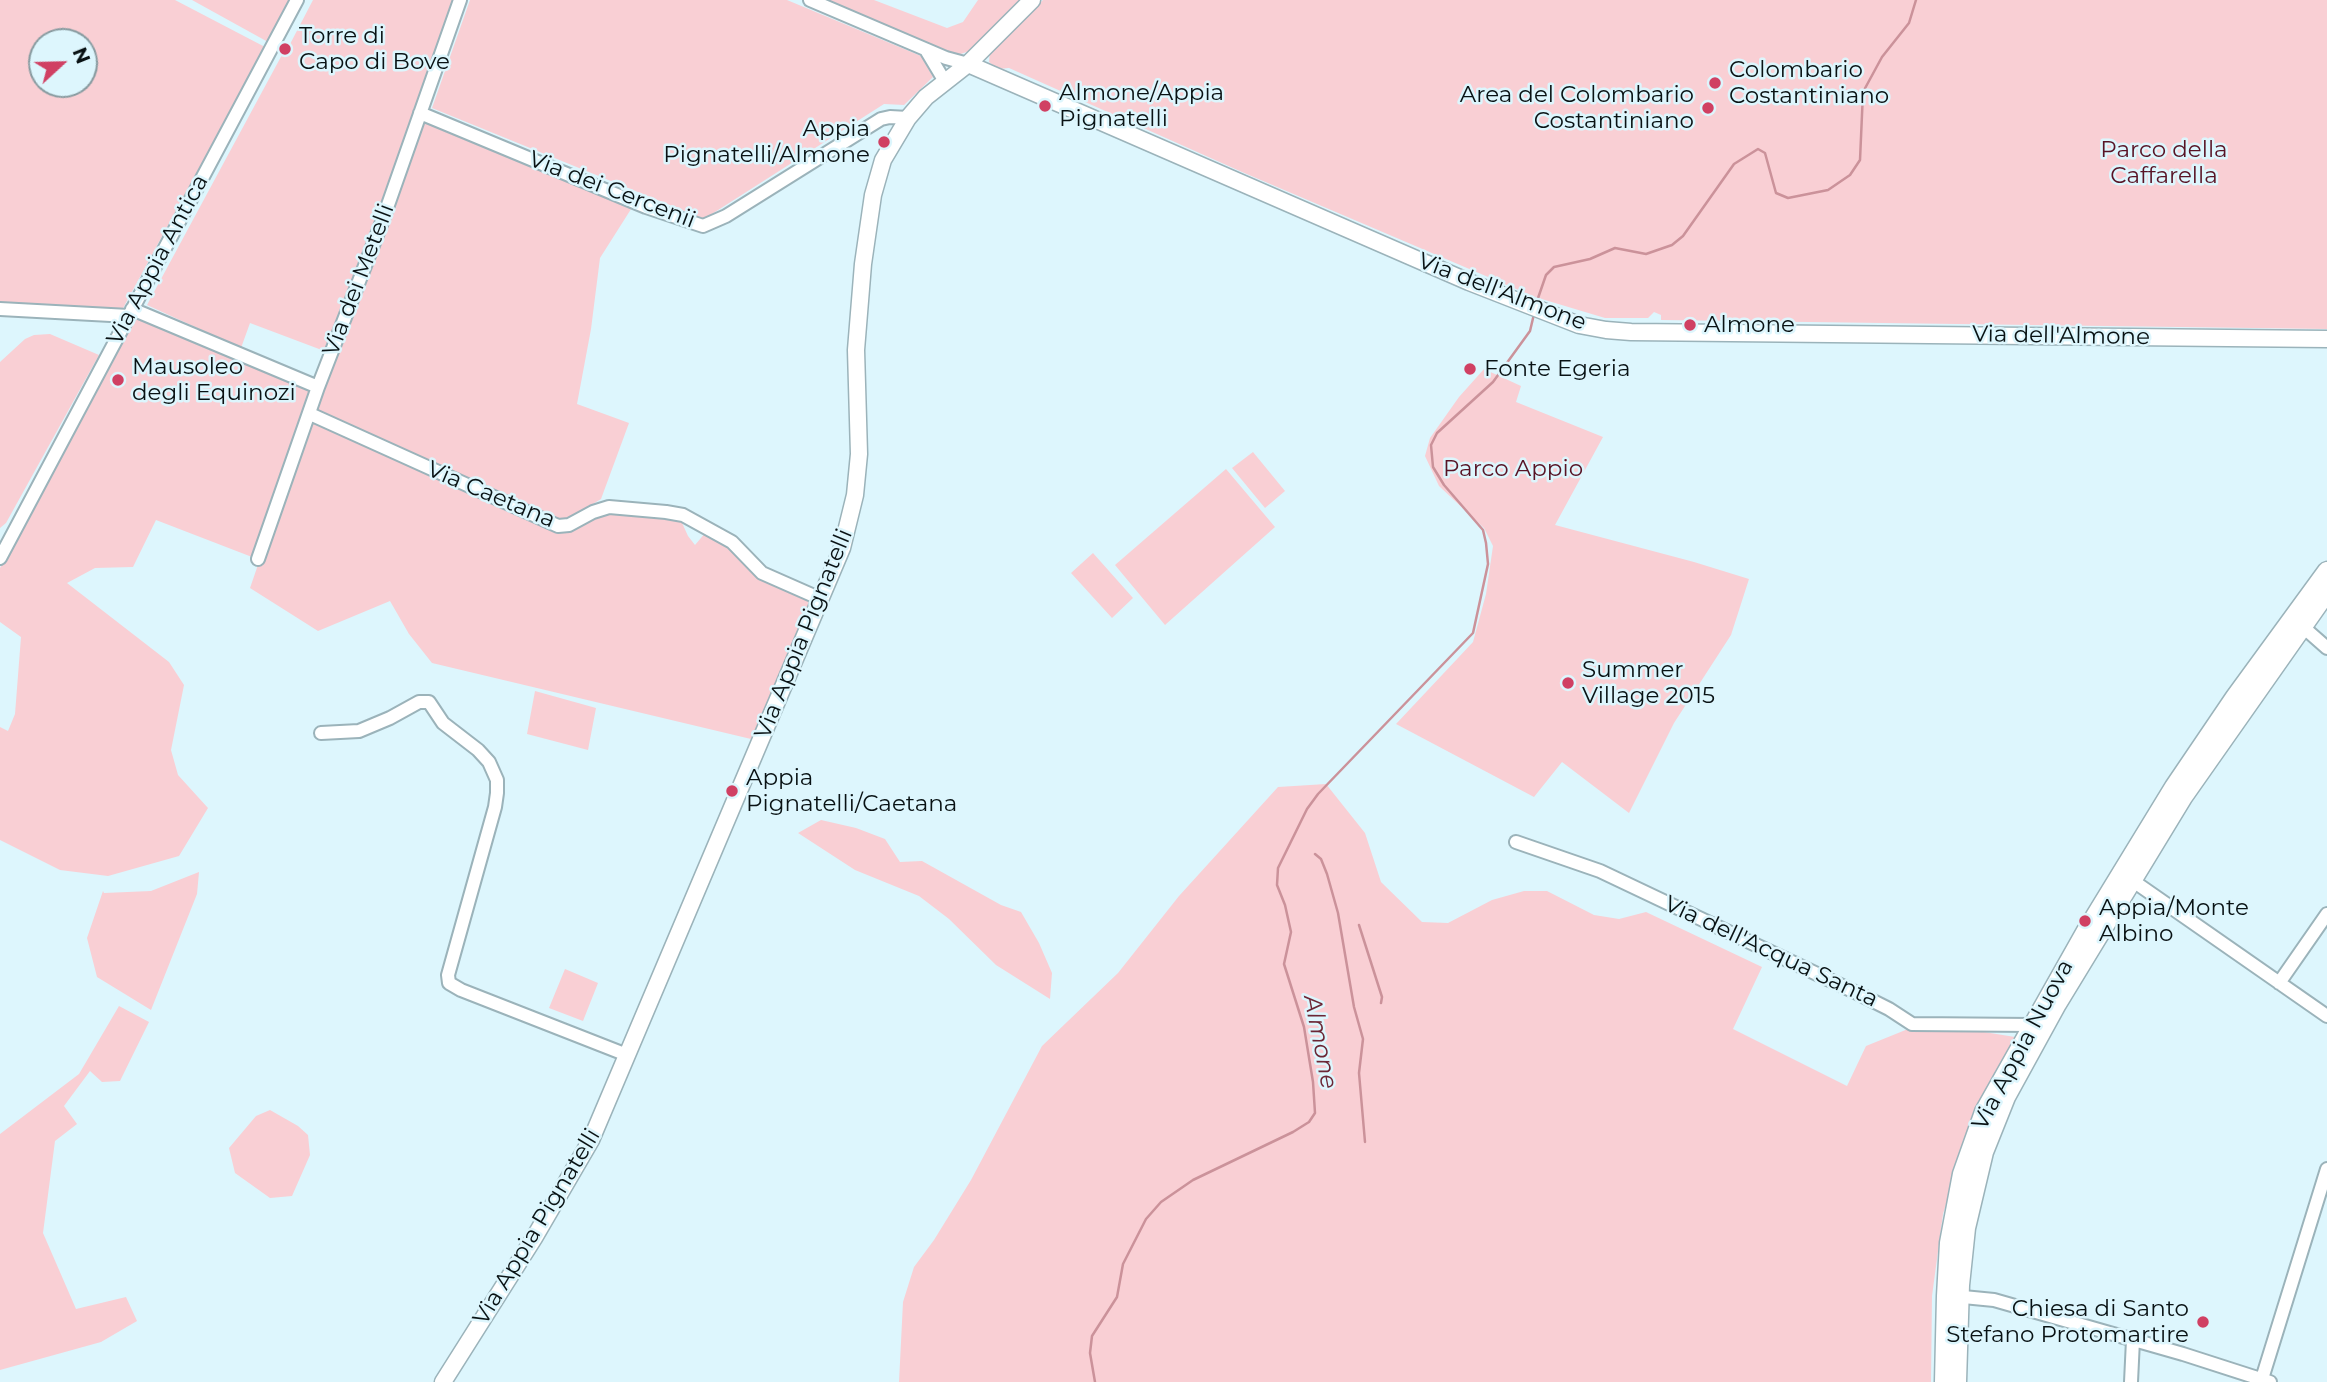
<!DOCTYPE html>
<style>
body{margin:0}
#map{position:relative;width:2327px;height:1382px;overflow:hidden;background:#ddf6fd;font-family:Montserrat,sans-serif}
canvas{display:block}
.north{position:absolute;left:28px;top:28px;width:70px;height:70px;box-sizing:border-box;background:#ddf6fd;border:2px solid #889ba0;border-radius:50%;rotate:68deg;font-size:19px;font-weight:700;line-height:28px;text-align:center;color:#091214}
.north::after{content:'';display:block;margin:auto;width:24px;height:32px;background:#d04063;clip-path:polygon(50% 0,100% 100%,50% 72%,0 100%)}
</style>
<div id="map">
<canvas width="2327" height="1382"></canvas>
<div class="north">N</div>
</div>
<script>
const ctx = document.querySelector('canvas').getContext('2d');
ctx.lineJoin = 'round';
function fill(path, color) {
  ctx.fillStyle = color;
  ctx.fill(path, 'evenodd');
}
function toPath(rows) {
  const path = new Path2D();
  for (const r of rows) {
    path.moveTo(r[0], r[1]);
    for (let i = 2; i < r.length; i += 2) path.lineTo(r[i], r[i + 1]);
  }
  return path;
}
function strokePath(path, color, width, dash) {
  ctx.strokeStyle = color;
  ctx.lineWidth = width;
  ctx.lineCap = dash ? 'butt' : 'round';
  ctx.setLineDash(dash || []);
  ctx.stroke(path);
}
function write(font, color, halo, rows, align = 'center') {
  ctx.font = font + ' Montserrat,sans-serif';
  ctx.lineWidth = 5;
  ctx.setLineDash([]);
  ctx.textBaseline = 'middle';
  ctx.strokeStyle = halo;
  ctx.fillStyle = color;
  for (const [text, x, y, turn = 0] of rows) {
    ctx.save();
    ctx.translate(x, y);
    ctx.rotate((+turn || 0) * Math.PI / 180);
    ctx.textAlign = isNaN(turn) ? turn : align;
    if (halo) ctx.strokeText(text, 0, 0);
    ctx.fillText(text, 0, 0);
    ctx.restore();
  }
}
fill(toPath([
 [0,0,175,0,265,47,122,310,0,305],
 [42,42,84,42,84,84,42,84],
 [192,0,290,0,268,42],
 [313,0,456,0,327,352,250,323,241,348,147,305,283,53,287,54,290,47,289,46],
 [470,0,787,0,921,56,933,77,904,105,884,104,704,219,432,108],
 [820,0,874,0,947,28,963,22,978,0,1026,0,978,48,955,56],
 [1043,0,2327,0,2327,329,1661,320,1661,315,1654,312,1648,318,1605,318,1535,297,1242,172,1009,68,998,69,989,62,990,49],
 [425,120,633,206,600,258,591,329,577,404,629,423,601,499,562,523,621,508,678,514,688,536,695,545,706,532,739,549,754,570,815,598,751,739,432,663,409,634,390,601,318,631,250,588,310,414],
 [135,314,313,390,252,557,156,520,133,567,95,568,67,583,169,662,184,685,171,750,178,775,208,808,179,856,108,876,60,870,0,840,0,727,8,731,15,714,21,637,0,622,0,568,84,406],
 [50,334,99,355,6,523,0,528,0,362,25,339,34,335],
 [1484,369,1521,386,1516,402,1603,437,1555,525,1694,562,1749,579,1731,635,1674,723,1629,813,1562,762,1534,797,1396,724,1473,642,1486,594,1493,546,1484,528,1439,486,1425,456,1430,438,1459,397],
 [1253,452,1285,491,1265,508,1232,468],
 [1226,469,1275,527,1165,625,1115,565],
 [1093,553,1133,598,1112,618,1071,573],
 [535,691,596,708,588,750,527,734],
 [1326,784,1365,833,1381,882,1422,922,1448,923,1492,900,1524,891,1547,891,1594,915,1619,919,1646,912,1762,967,1733,1029,1847,1086,1866,1046,1908,1029,1947,1026,2015,1037,1984,1094,1968,1130,1943,1214,1932,1296,1931,1382,899,1382,903,1302,914,1267,934,1240,971,1180,1042,1046,1118,973,1179,896,1278,787],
 [821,820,856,828,885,839,900,862,922,861,1001,905,1021,912,1039,943,1052,973,1050,999,996,965,949,919,919,896,855,870,798,833],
 [199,872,197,894,151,1010,97,977,87,938,103,891,104,893,151,891],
 [565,969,598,983,583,1021,549,1008],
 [119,1006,149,1022,120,1081,102,1082,90,1071,64,1106,77,1124,55,1141,43,1233,76,1309,126,1297,137,1321,101,1342,0,1370,0,1134,79,1074],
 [270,1110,298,1126,308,1135,310,1155,292,1196,270,1198,235,1173,229,1148,256,1116]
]), '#f9cfd4');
strokePath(toPath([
 [1537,301,1546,275,1554,267,1590,259,1615,248,1646,254,1672,245,1683,236,1734,164,1758,149,1765,153,1776,193,1788,198,1828,190,1850,175,1860,160,1863,92,1882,57,1909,23,1916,0],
 [1315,854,1321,859,1327,874,1338,913,1354,1007,1363,1039,1359,1073,1365,1142],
 [1359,925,1382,997,1381,1003],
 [1095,1382,1090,1353,1092,1336,1117,1297,1123,1264,1146,1219,1161,1202,1193,1180,1293,1132,1309,1122,1315,1113,1313,1082,1304,1027,1284,964,1291,932,1285,905,1277,885,1278,868,1307,809,1318,794,1473,633,1488,564,1486,543,1483,530,1444,485,1433,467,1431,445,1437,433,1493,382,1530,331,1534,314]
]), '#cb929a', 2.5);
const street = toPath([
 [810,0,946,58,968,64],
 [926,50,944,80],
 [420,113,646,207,703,226,726,216,881,119,890,117,908,118],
 [0,309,129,316],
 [132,309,318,387],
 [310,414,558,526,569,525,593,512,609,507,666,512,683,515,732,542,762,573,821,599],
 [0,558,297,0],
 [258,559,318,387,382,222,460,0],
 [2302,626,2327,648],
 [321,733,359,731,390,718,419,702,429,702,443,723,478,750,489,762,497,780,497,793,495,807,448,975,449,983,461,990,627,1055],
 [1516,842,1600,871,1857,993,1889,1009,1912,1024,2032,1025],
 [2126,876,2327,1016],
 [2279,983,2327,914],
 [1953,1296,1994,1300,2183,1354,2270,1382],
 [2131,1382,2133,1340],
 [2261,1382,2327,1169]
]);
const secondary = toPath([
 [968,64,1469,282,1579,325,1606,330,1631,332,2327,339],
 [443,1382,534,1238,591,1140,842,548,855,495,859,454,856,350,863,264,873,195,883,160,908,118,926,97,968,64,1032,0]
]);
const primary = toPath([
 [1944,1382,1946,1296,1949,1243,1962,1174,1984,1112,2086,931,2174,787,2235,697,2327,571],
 [1957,1382,1960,1285,1966,1228,1984,1152,2006,1097,2057,1004,2183,797,2327,592]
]);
strokePath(street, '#9bb3ba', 16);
strokePath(secondary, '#9bb3ba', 19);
strokePath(primary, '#9bb3ba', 21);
strokePath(street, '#fff', 12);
strokePath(secondary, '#fff', 16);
strokePath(primary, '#fff', 18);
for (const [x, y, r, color] of [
 [285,49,7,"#d04063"],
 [1715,83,7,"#d04063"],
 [1045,106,7,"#d04063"],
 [1708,108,7,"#d04063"],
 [884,142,7,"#d04063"],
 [1690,325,7,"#d04063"],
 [1470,369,7,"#d04063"],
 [118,380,7,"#d04063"],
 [1568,683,7,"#d04063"],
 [732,791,7,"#d04063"],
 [2085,921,7,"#d04063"],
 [2203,1322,7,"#d04063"]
]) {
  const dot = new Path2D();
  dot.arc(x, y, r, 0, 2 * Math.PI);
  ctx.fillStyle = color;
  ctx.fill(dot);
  strokePath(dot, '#ddf6fd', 2.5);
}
write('23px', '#091214', '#ddf6fd', [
 ["Torre di",299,36],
 ["Capo di Bove",299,62],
 ["Colombario",1729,70],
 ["Costantiniano",1729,96],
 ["Almone/Appia",1059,93],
 ["Pignatelli",1059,119],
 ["Area del Colombario",1694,95,"right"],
 ["Costantiniano",1694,121,"right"],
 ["Appia",870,129,"right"],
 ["Pignatelli/Almone",870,155,"right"],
 ["Almone",1704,325],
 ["Mausoleo",132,367],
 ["degli Equinozi",132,393],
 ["Fonte Egeria",1484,369],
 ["Summer",1582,670],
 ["Village 2015",1582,696],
 ["Appia",746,778],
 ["Pignatelli/Caetana",746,804],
 ["Appia/Monte",2099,908],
 ["Albino",2099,934],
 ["Chiesa di Santo",2189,1309,"right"],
 ["Stefano Protomartire",2189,1335,"right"]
], 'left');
write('23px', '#581325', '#ddf6fd', [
 ["Parco della",2164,150],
 ["Caffarella",2164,176],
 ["Parco Appio",1513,469]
]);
write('23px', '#091214', '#ddf6fd', [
 ["Via dei Cercenii",612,190,21],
 ["Via Appia Antica",158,260,-62],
 ["Via dei Metelli",359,280,-69],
 ["Via dell'Almone",1502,292,21],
 ["Via dell'Almone",2061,336,1],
 ["Via Caetana",491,495,23],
 ["Via Appia Pignatelli",804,634,-68],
 ["Via dell'Acqua Santa",1771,952,25],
 ["Via Appia Nuova",2023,1045,-62],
 ["Via Appia Pignatelli",537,1227,-59]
]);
write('italic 24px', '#6c2635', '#ddf6fd', [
 ["Almone",1320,1042,79]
]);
</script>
